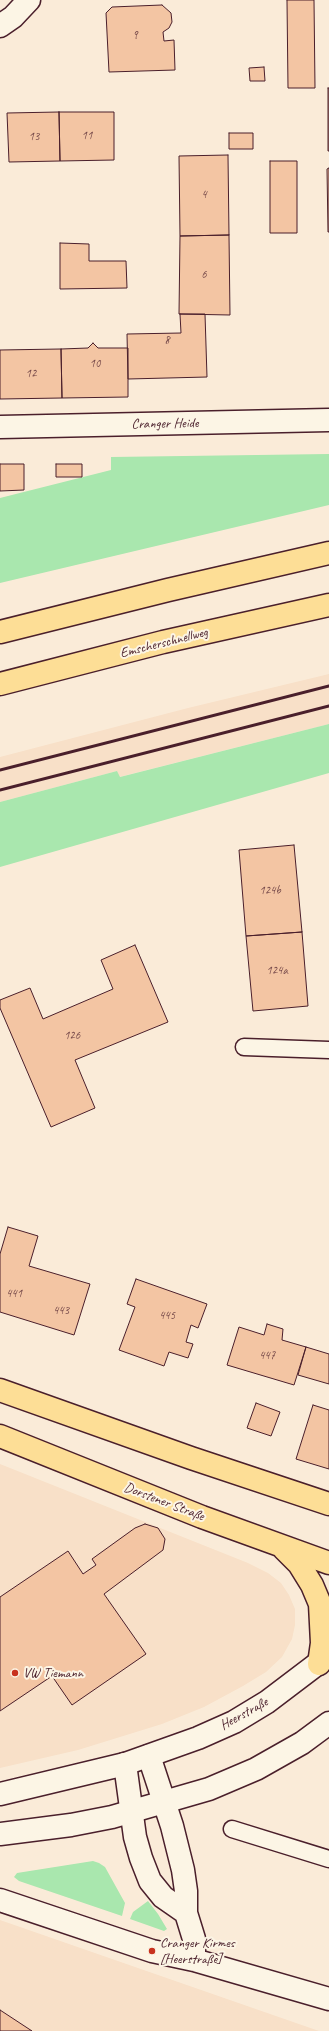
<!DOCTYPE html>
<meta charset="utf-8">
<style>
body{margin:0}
canvas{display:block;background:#faebd8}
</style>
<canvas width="329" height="2031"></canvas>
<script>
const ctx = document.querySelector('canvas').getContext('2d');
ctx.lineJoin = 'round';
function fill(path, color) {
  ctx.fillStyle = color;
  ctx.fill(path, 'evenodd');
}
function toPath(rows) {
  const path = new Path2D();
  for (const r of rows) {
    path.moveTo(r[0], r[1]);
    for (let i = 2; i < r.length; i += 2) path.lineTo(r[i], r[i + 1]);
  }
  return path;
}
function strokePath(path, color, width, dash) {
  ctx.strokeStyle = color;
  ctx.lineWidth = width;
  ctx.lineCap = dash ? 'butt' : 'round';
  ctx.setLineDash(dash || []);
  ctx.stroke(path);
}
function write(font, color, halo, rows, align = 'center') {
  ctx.font = font + ' Caveat,sans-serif';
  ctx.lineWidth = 4;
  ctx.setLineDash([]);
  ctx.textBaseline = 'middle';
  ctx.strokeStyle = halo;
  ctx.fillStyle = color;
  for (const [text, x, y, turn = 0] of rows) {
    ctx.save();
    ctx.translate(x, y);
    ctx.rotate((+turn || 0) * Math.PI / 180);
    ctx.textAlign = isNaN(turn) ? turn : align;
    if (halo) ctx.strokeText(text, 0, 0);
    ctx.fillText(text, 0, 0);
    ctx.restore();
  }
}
fill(toPath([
 [329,674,329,724,119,777,117,771,0,802,0,757,188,708],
 [0,1464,248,1563,268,1573,281,1583,289,1595,295,1609,295,1625,292,1639,282,1657,266,1672,243,1686,204,1707,162,1724,78,1750,0,1768],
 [0,1920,319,2031,0,2031]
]), '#f8e0c8');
fill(toPath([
 [329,454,329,505,0,583,0,498,111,470,111,457],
 [329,724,329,773,0,867,0,802,117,771,120,777],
 [93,1861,99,1863,105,1867,125,1903,122,1916,19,1881,14,1877,17,1873],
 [148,1901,158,1914,167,1929,164,1931,130,1919,133,1912]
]), '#a9e7ae');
const building = toPath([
 [287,0,314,0,315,88,288,88,287,0],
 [162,5,171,13,172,22,169,28,163,32,164,41,174,40,175,70,109,72,106,13,112,7,162,5],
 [264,67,265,81,250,81,249,68,264,67],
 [328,88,329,88,329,151,328,151,328,88],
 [59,112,60,161,9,162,7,113,59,112],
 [59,112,114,112,114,160,60,161,59,112],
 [229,133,253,133,253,149,229,149,229,133],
 [228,155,229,235,180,236,179,156,228,155],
 [270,161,297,161,297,233,270,233,270,161],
 [329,168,329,232,328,232,327,169,329,168],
 [229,235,230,315,179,314,180,236,229,235],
 [60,243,89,244,89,261,126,261,127,288,60,289,60,243],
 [180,314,205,314,207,377,128,379,127,334,181,333,180,314],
 [93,343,98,348,128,348,128,397,62,398,61,349,88,348,93,343],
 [61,349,62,398,0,399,0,350,61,349],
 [0,464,24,464,24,490,0,491,0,464],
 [56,464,82,464,82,477,56,477,56,464],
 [294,845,302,932,246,936,239,850,294,845],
 [302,932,308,1006,253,1011,246,936,302,932],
 [135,945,168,1022,75,1060,95,1108,51,1127,0,1008,0,1000,30,988,43,1019,113,989,101,960,135,945],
 [8,1227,38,1236,29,1266,90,1284,74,1335,0,1312,0,1254,8,1227],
 [136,1279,207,1304,198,1328,191,1325,186,1342,193,1344,188,1358,169,1352,164,1366,119,1350,135,1307,127,1304,136,1279],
 [267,1324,283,1329,282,1340,306,1347,294,1385,227,1365,239,1327,264,1335,267,1324],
 [306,1347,329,1354,329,1384,298,1375,306,1347],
 [256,1403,280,1412,271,1436,247,1428,256,1403],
 [313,1405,329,1410,329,1469,296,1459,313,1405],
 [145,1524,158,1528,165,1539,163,1550,104,1594,146,1654,72,1705,52,1676,0,1711,0,1597,68,1551,83,1574,96,1565,92,1559,135,1528,145,1524],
 [0,2010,32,2031,0,2031,0,2010]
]);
fill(building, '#f3c5a3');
strokePath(building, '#4a1f2b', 1);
const service = toPath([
 [244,1047,329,1050],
 [232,1829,329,1859]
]);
const minor = toPath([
 [0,26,13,17,29,0],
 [0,427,329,420],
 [149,1756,172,1826,183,1870,186,1891,186,1913,194,1939,194,1960],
 [125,1764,135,1837,141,1858,150,1881,163,1897,186,1913],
 [0,1900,152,1951,194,1960,329,1999]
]);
const tertiary = toPath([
 [0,1794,125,1764,198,1738,234,1722,267,1702,329,1655],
 [0,1834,71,1825,112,1817,209,1789,256,1769,302,1743,329,1723]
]);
const primary = toPath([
 [0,1390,191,1458,329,1504],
 [0,1436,202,1517,329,1563],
 [284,1549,299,1564,312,1585,320,1604,322,1643,319,1664]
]);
const motorway = toPath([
 [0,632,168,590,329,553],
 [0,684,163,642,329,605]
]);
strokePath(service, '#4a1f2b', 19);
strokePath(minor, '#4a1f2b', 25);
strokePath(tertiary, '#4a1f2b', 25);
strokePath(primary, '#4a1f2b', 25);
strokePath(motorway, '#4a1f2b', 25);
strokePath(service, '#fcf5e5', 16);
strokePath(minor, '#fcf5e5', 22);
strokePath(tertiary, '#fcf5e5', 22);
strokePath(primary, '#fdde96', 22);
strokePath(motorway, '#fdde96', 22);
strokePath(toPath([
 [0,770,329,686],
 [0,790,329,706]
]), '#4a1f2b', 3);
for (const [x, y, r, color] of [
 [15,1673,4,"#c8321e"],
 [152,1951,4,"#c8321e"]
]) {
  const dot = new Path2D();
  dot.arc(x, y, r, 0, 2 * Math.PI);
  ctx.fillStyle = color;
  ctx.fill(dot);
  strokePath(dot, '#fcf5e5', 1.5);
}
write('12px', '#744849', null, [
 ["9",135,36],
 ["11",87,136],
 ["13",34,137],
 ["4",204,195],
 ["6",204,275],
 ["8",167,341],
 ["10",95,364],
 ["12",31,374],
 ["124b",270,891],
 ["124a",277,971],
 ["126",72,1036],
 ["441",14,1294],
 ["443",61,1311],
 ["445",167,1316],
 ["447",267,1356]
]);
write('14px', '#4a1f2b', '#fcf5e5', [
 ["Cranger Heide",165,424,-1],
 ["Emscherschnellweg",164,643,-14],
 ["Dorstener Straße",164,1502,21],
 ["Heerstraße",244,1714,-29]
]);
write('14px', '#4a1f2b', '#fcf5e5', [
 ["VW Tiemann",23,1673],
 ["Cranger Kirmes",160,1943],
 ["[Heerstraße]",160,1959]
], 'left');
</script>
